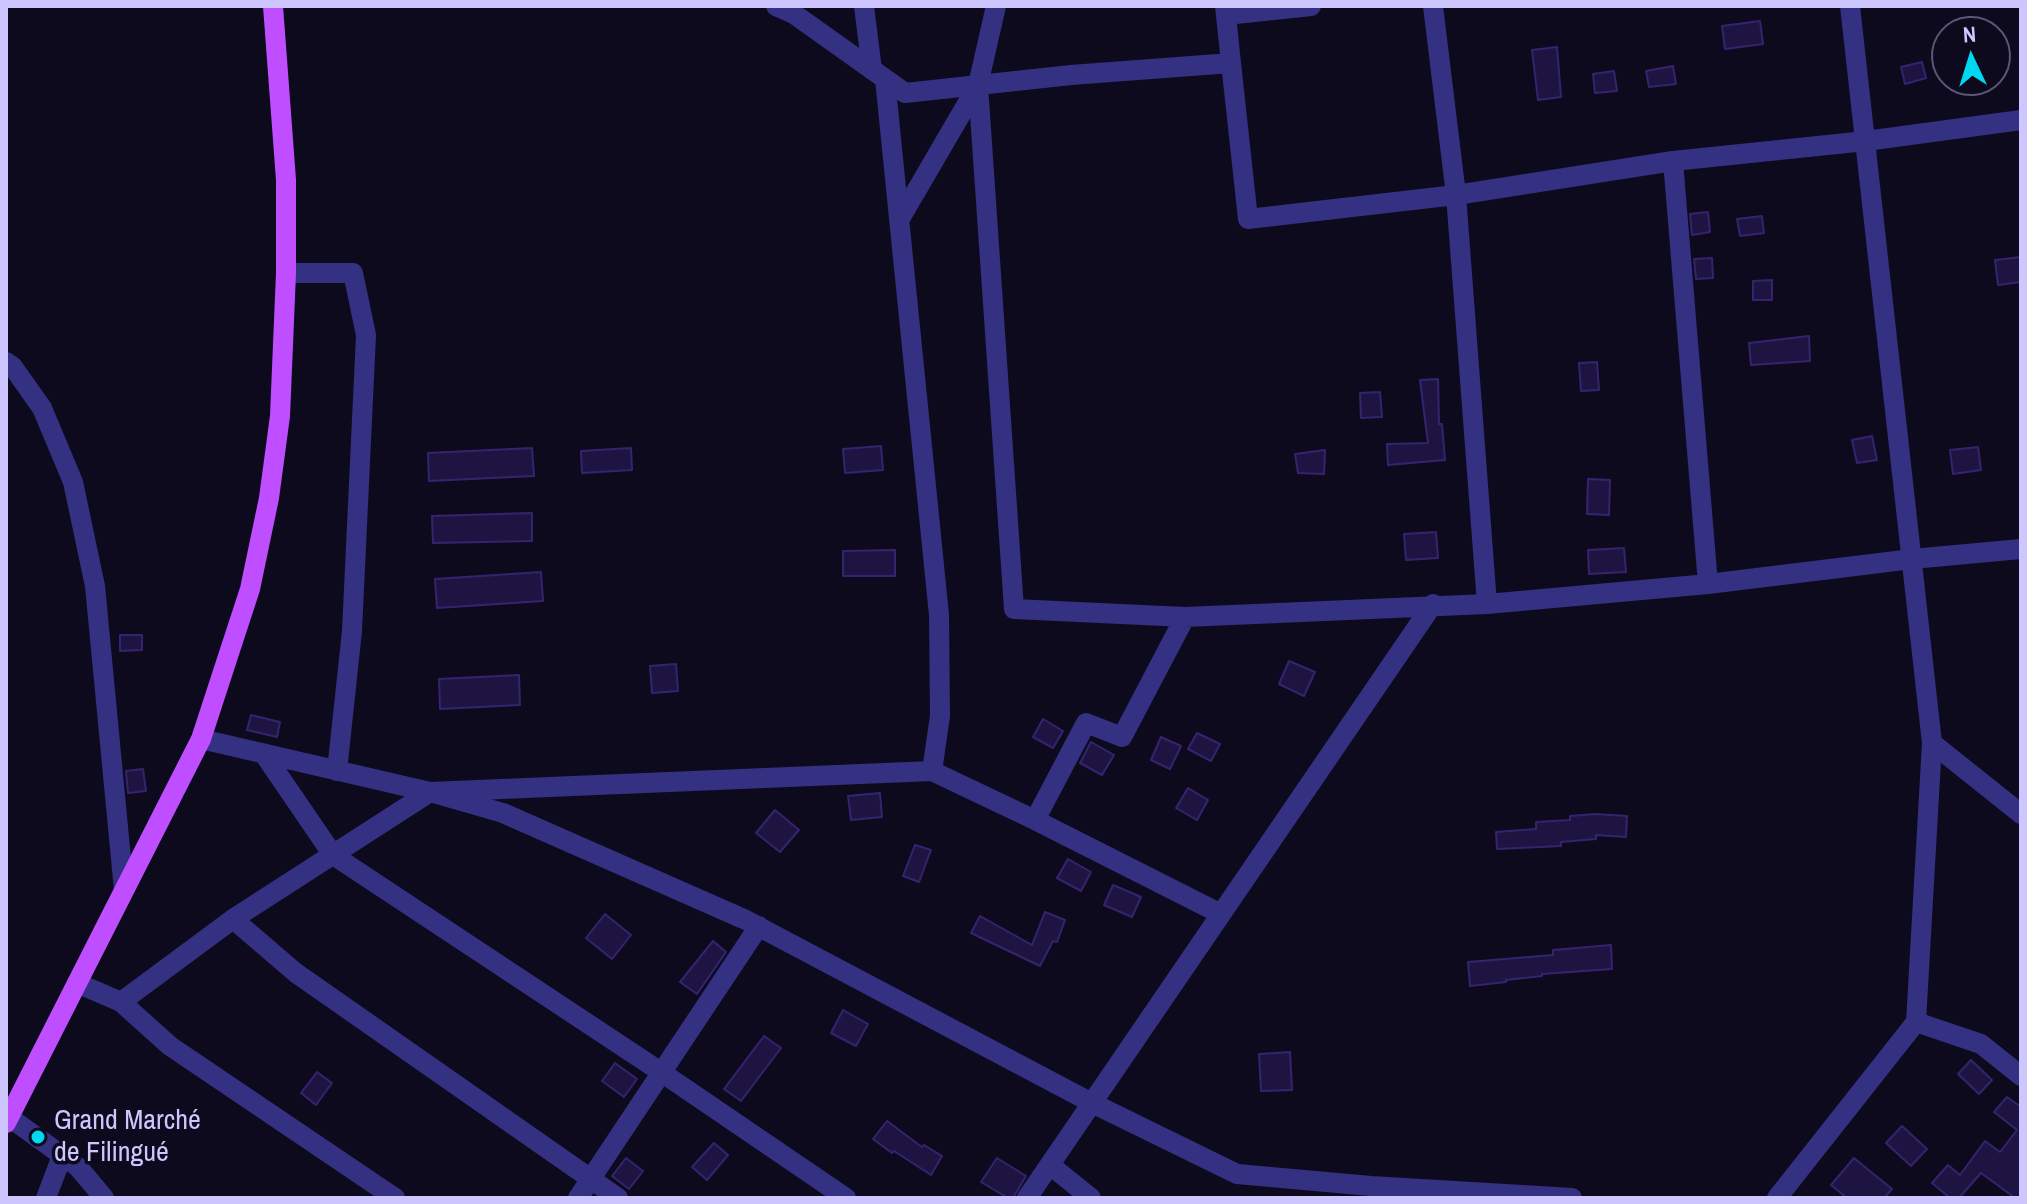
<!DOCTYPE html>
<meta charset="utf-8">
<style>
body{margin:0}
#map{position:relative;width:2027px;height:1204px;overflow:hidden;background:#0e0a1e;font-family:"Archivo Narrow",sans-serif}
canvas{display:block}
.frame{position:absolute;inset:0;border:8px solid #cec7ff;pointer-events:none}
.north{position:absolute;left:1931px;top:16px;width:80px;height:80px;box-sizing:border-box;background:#0e0a1e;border:2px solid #5b5678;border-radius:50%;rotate:356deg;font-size:22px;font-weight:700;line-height:32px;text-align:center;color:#cec7ff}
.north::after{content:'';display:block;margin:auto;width:28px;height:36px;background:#00d8f2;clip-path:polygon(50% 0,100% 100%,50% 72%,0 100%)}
</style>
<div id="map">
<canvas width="2027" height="1204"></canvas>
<div class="frame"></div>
<div class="north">N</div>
</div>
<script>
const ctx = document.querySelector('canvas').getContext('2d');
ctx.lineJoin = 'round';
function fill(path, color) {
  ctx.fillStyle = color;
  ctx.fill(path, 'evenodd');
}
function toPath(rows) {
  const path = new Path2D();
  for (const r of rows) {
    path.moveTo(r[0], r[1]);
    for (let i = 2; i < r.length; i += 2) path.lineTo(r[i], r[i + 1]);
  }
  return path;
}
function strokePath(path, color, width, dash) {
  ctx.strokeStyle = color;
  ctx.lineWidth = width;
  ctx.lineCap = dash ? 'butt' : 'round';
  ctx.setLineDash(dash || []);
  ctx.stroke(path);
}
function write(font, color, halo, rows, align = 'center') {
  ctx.font = font + ' "Archivo Narrow",sans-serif';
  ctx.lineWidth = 7;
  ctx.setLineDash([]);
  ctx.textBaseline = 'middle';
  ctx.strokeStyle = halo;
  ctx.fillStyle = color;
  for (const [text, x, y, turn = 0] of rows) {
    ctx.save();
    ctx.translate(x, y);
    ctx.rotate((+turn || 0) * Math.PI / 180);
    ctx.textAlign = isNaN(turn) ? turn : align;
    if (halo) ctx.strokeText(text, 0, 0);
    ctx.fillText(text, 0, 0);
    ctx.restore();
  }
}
const building = toPath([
 [1760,21,1763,44,1725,49,1722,26,1760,21],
 [1557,47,1561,97,1538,100,1532,50,1557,47],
 [1922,62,1926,78,1905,84,1901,67,1922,62],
 [1673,66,1676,84,1649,87,1646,71,1673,66],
 [1614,71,1617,91,1595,93,1593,74,1614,71],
 [1708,212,1710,232,1692,235,1690,214,1708,212],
 [1762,216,1764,233,1740,236,1737,219,1762,216],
 [2021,257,2021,282,1998,285,1995,260,2021,257],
 [1712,258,1713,278,1696,279,1694,259,1712,258],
 [1772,280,1772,300,1753,300,1753,281,1772,280],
 [1809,336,1810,361,1751,365,1749,343,1809,336],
 [1597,362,1599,390,1581,391,1579,363,1597,362],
 [1438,379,1439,424,1442,424,1445,460,1388,465,1387,444,1428,443,1420,380,1438,379],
 [1380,392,1382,417,1361,418,1360,393,1380,392],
 [1872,436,1877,460,1857,463,1852,440,1872,436],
 [881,446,883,470,845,473,843,449,881,446],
 [1978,447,1981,470,1953,474,1950,450,1978,447],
 [532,448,534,476,429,481,428,453,532,448],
 [631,448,632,470,582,473,581,451,631,448],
 [1325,450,1324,474,1298,473,1295,454,1325,450],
 [1588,479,1610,480,1609,515,1587,514,1588,479],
 [532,513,532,541,433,543,432,516,532,513],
 [1436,532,1438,558,1406,560,1404,534,1436,532],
 [1624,548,1626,572,1589,574,1588,550,1624,548],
 [895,550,895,576,843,576,843,551,895,550],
 [541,572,543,601,437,608,435,579,541,572],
 [120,635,142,635,142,650,120,651,120,635],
 [1289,661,1315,672,1304,696,1279,684,1289,661],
 [676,664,678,691,652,693,650,666,676,664],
 [519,675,520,705,440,709,439,679,519,675],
 [251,715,280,722,277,737,247,730,251,715],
 [1043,719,1063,731,1053,748,1033,737,1043,719],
 [1197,733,1220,744,1211,761,1188,749,1197,733],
 [1161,737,1181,746,1170,769,1151,760,1161,737],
 [1091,742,1114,755,1102,775,1080,763,1091,742],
 [143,769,146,791,128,793,126,771,143,769],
 [1188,788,1208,800,1197,820,1176,808,1188,788],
 [880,793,882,817,851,820,848,796,880,793],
 [775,810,799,830,780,852,756,833,775,810],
 [1595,814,1627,816,1626,837,1596,835,1596,839,1561,842,1561,846,1497,849,1496,832,1536,829,1536,822,1570,820,1570,816,1595,814],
 [915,845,931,850,919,882,903,876,915,845],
 [1068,859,1091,872,1081,891,1057,878,1068,859],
 [1113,885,1141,897,1132,917,1104,905,1113,885],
 [1045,912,1065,920,1057,942,1053,941,1040,966,971,933,980,916,1032,945,1045,912],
 [605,914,631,935,612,959,586,938,605,914],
 [713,941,726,952,697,994,680,982,713,941],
 [1611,945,1612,969,1542,974,1542,976,1506,980,1506,982,1470,986,1468,962,1553,955,1553,950,1611,945],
 [843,1010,868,1024,856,1046,831,1033,843,1010],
 [764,1036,781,1048,741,1101,724,1089,764,1036],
 [1290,1052,1292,1090,1261,1091,1259,1054,1290,1052],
 [1971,1060,1992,1080,1979,1094,1958,1074,1971,1060],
 [615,1063,637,1079,624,1097,602,1081,615,1063],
 [317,1072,332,1083,316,1105,301,1093,317,1072],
 [2007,1097,2021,1107,2021,1198,2015,1198,1981,1173,1959,1198,1950,1198,1932,1183,1948,1165,1960,1175,1985,1141,2000,1152,2017,1130,1994,1112,2007,1097],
 [887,1121,922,1147,924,1145,942,1156,931,1175,894,1151,892,1153,873,1139,887,1121],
 [1902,1126,1927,1149,1911,1166,1886,1143,1902,1126],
 [714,1143,728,1155,707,1180,692,1167,714,1143],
 [626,1158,643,1171,629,1189,612,1176,626,1158],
 [997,1158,1026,1176,1013,1198,1008,1198,981,1182,997,1158],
 [1854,1158,1892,1189,1884,1198,1847,1198,1831,1185,1854,1158]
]);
fill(building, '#1e1441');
strokePath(building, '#34246f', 2);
strokePath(toPath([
 [776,6,794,14,905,93,1071,75,1231,63,1248,219,1456,195,1673,161,1866,141,2021,120],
 [864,6,872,70],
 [1225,6,1231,63],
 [1433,6,1456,195,1487,604],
 [1226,15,1311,6],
 [885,79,939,615,940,716,932,771],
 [978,85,1014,609,1185,617],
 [1673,161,1708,584],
 [901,217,978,85,996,6],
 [286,273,353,273,366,335,352,631,337,771],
 [6,362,13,367,42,408,73,482,95,586,124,890],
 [201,739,430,792,503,813,746,920,1092,1103,1237,1174,1371,1186,1572,1198],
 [1932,743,2021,814],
 [264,754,333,855,661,1072,846,1198],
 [1035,820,1086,723,1122,737,1185,617,1487,604,1708,584,1912,559,2021,549],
 [233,919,296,973,618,1198],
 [77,983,121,1002,233,919,430,792,932,771,1035,820,1221,914],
 [121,1002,170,1046,395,1198],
 [1916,1022,1981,1044,2021,1076],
 [9,1117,78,1167,104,1198],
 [1050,1165,1091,1198],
 [46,1198,62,1156],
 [578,1198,759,926],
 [1027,1198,1433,604],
 [1777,1198,1916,1022,1932,743,1850,6]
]), '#343082', 20);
strokePath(toPath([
 [6,1123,201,739,250,589,269,498,280,416,286,273,286,180,273,6]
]), '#be4eff', 20);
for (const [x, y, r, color] of [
 [38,1137,8,"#00d8f2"]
]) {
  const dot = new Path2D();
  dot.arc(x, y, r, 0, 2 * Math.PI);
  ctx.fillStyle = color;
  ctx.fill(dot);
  strokePath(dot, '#0e0a1e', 3);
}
write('28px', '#cec7ff', '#0e0a1e', [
 ["Grand Marché",54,1121],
 ["de Filingué",54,1153]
], 'left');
</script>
